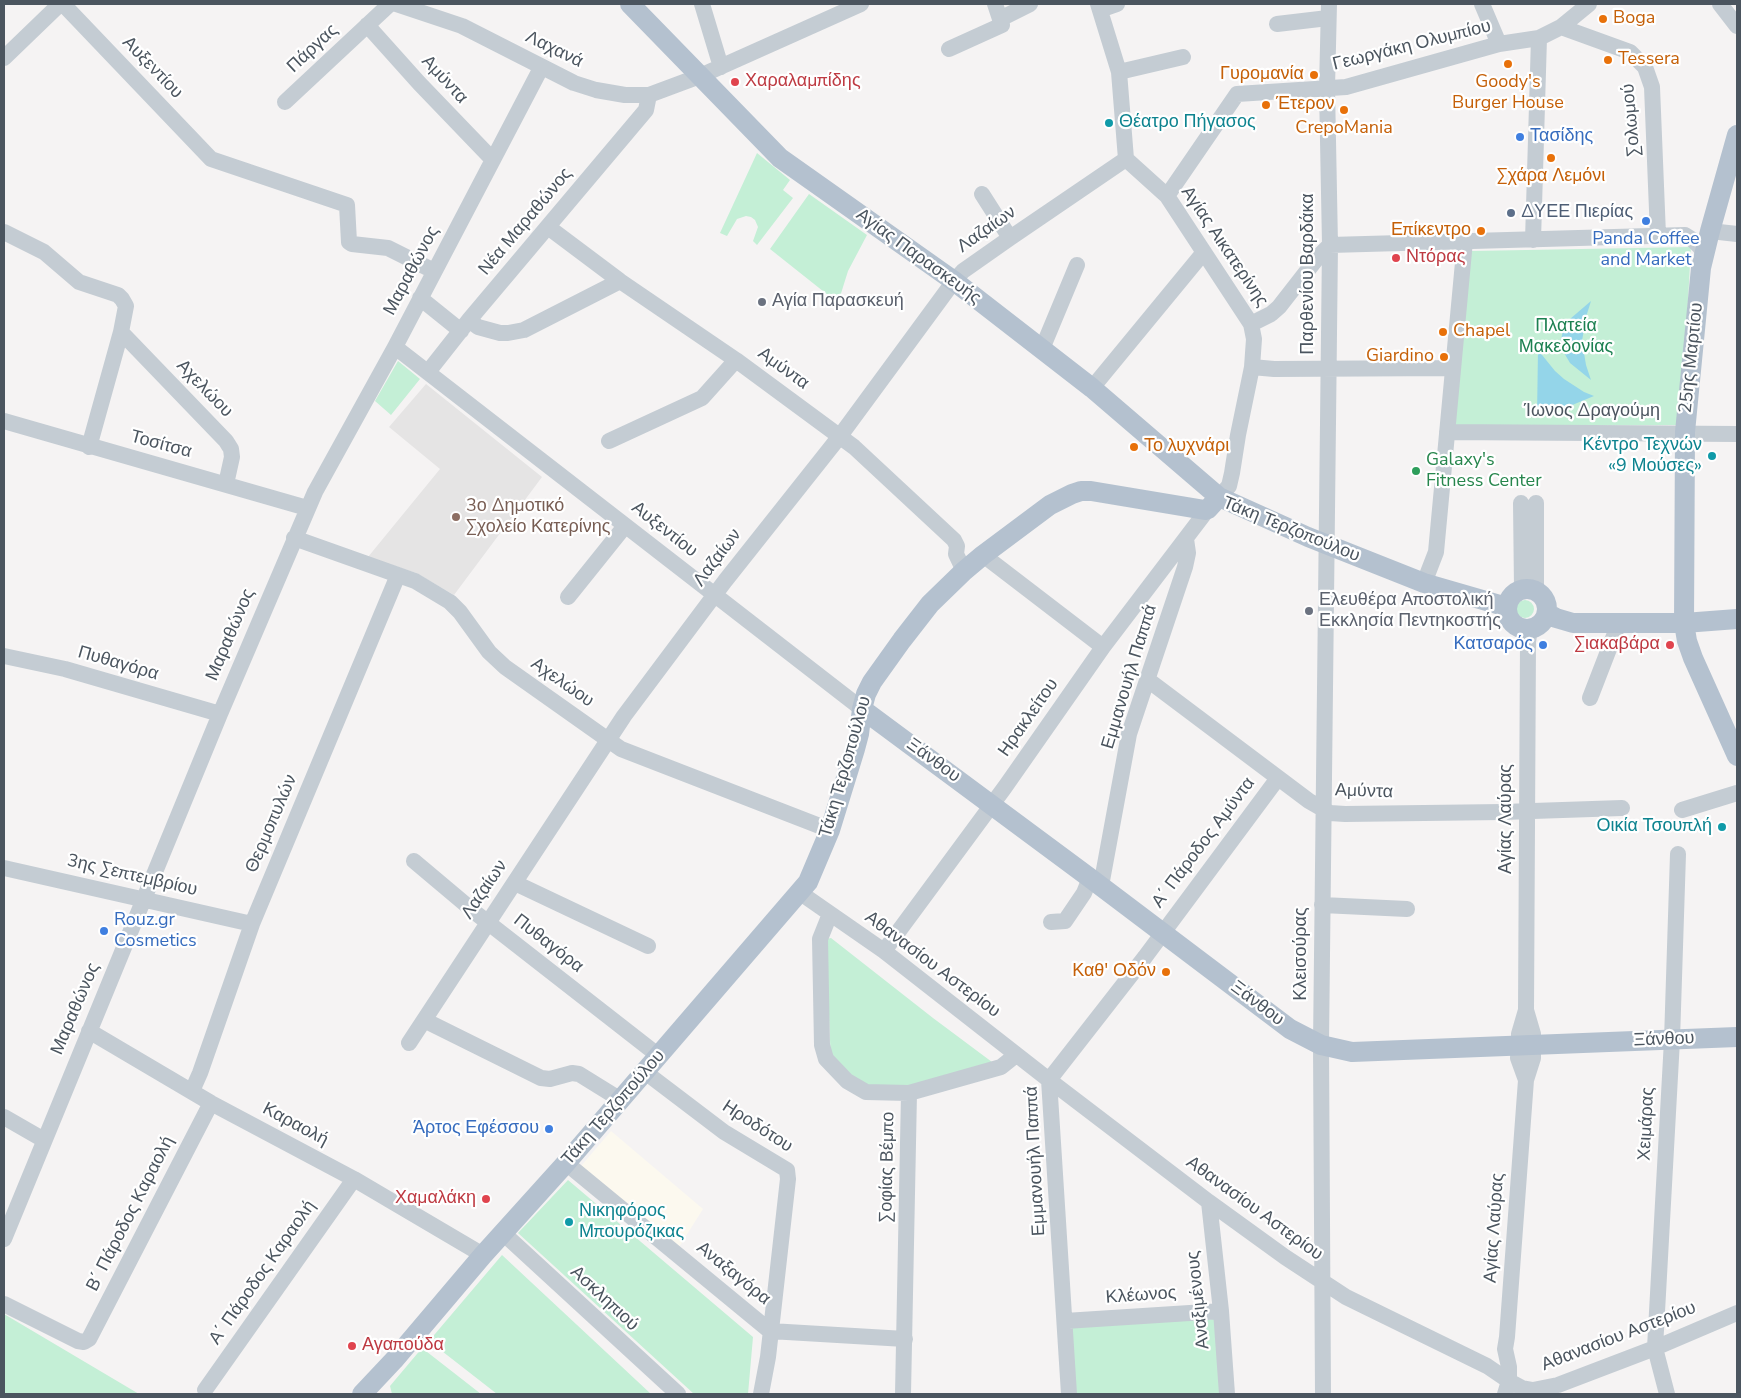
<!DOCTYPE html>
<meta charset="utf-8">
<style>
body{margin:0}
#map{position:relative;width:1741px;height:1398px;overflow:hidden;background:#f5f3f3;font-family:"Nunito Sans",sans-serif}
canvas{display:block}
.frame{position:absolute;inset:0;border:5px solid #4b555f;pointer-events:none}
</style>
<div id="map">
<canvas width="1741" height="1398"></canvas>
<div class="frame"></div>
</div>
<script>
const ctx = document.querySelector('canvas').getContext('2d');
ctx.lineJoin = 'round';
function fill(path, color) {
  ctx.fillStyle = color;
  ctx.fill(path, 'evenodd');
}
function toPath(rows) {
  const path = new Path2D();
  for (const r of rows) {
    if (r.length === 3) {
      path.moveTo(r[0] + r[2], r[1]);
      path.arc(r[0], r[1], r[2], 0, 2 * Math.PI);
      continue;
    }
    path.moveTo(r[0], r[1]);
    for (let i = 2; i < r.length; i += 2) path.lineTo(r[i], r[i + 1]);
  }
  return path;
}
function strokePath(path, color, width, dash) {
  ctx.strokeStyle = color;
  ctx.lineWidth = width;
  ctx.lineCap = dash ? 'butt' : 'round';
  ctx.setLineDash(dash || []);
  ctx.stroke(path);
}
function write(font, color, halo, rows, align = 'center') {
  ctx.font = font + ' "Nunito Sans",sans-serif';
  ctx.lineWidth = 4.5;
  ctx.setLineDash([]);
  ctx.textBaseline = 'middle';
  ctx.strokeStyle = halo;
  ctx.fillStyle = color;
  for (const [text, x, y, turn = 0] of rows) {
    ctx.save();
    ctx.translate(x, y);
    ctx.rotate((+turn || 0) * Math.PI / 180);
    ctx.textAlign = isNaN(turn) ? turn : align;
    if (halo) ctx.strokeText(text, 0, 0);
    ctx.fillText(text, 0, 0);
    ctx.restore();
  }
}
fill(toPath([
 [611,1131,703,1209,679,1247,581,1166]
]), '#fcf9ef');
fill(toPath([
 [426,384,542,477,454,595,416,573,368,557,440,469,389,427]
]), '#e5e4e4');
fill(toPath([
 [757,153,790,180,783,190,793,198,757,245,753,241,758,227,755,220,751,217,746,216,737,219,727,236,720,233],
 [809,194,867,235,848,271,838,303,770,249],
 [1691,247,1681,425,1454,426,1471,251],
 [398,361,420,379,391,415,375,401],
 [1525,609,9],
 [831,938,933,1018,992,1062,910,1086,866,1085,831,1065,826,939],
 [568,1180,753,1337,748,1394,694,1394,518,1233],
 [502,1255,651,1394,497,1394,429,1341],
 [4,1314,139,1394,4,1394],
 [1215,1319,1220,1394,1076,1394,1072,1327],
 [422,1348,481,1394,392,1394,390,1386]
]), '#c4efd6');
fill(toPath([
 [1591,301,1586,317,1582,341,1586,365,1591,380,1570,363,1563,351,1561,340,1563,330,1570,319],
 [1538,350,1555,371,1564,379,1584,392,1594,396,1565,408,1537,416]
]), '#94d5e9');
strokePath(toPath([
 [63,4,211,159,347,205,349,242,352,244,388,248,434,271],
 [396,4,462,26,574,83,596,90,625,95,649,95,700,76,861,4],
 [702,4,721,67],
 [995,4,1000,19],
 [1098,4,1119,72,1126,159,1167,196,1251,324,1254,339,1252,367,1238,435,1232,473,1229,486,1219,497],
 [1482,4,1499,44],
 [1720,4,1737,26],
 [1100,10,1117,4],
 [1277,24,1328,18],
 [367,25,419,83,493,160],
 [1561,27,1630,52,1645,67,1652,87,1658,235],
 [949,49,1002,25,1000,19,1030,4],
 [4,58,60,4],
 [1119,72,1183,57],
 [285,102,390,4],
 [982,194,1010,238],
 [1167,196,1237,94,1346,87,1499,44,1539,38,1561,27,1589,4],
 [548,227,620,281,736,360,854,447,954,540,957,546,956,554,964,571],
 [1710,231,1737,234],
 [4,232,44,252,79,282,118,295,122,299,126,306,121,332,89,447],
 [1533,240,1539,38],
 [420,298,461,331],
 [469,320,478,327,500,333,508,333,524,330,620,281],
 [1251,324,1271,314,1279,307,1318,257,1330,245,1685,235,1693,240,1700,247,1704,255],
 [121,332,226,441,231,449,232,457,226,484],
 [395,347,862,709],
 [1042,349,1077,265],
 [1252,367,1274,369,1453,368],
 [428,372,469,320,646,110,649,95],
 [1092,388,1204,252],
 [4,421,307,508],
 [1447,432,1737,434],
 [609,441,702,398,736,360],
 [1521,503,1522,589],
 [1536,503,1536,590],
 [294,538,415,581,450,602,460,612,489,652,505,667,621,749,830,830],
 [983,555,1103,647],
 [1424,583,1436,552,1465,241],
 [568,597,625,526],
 [4,656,65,669,220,714],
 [1148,680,1309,801,1330,813,1345,814,1503,812,1622,808],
 [1590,698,1619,623],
 [1682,810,1737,793],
 [414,861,477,914,659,1056],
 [4,868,252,924],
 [515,883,648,946],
 [1101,886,1129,734,1185,567,1188,553,1186,539],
 [799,892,884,951,1049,1080,1209,1202,1285,1257,1346,1297,1487,1366,1509,1381,1522,1388,1533,1390,1558,1385,1655,1348,1737,1313],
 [1322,905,1407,909],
 [830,914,820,939,822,1045,826,1059,847,1081,866,1092,909,1093,903,1394],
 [1051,922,1065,921,1084,893,1090,878],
 [884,951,1005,787,1103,647,1208,509],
 [424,1020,541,1078,550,1079,572,1073,579,1074,621,1100],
 [89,1031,211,1103,354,1179,483,1255],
 [409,1043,624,716,725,581,840,436,954,281,963,271,1010,238,1126,159],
 [645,1072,724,1132,787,1170,788,1179,768,1357,761,1394],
 [1526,1080,1518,1058,1519,1034,1526,1010],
 [192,1091,200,1073,252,924,398,575],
 [909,1093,1001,1067,1016,1055],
 [4,1117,44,1140],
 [566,1163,770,1331,905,1339],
 [1209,1202,1221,1311,1227,1394],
 [503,1233,678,1394],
 [4,1239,220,714,315,492,395,347,541,68],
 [4,1304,78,1341,84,1342,89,1339,211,1103],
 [1065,1321,1221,1311],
 [205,1390,354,1179],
 [1069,1394,1049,1080,1145,957,1278,778],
 [1323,1394,1321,1045,1330,245,1327,88,1329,4],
 [1505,1394,1509,1381,1509,1367,1505,1349,1507,1337,1526,1080,1533,1058,1533,1034,1526,1010,1528,642,1530,628],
 [1667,1394,1655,1348,1672,1040,1678,854]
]), '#c4ccd3', 16);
strokePath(toPath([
 [630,4,780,158,954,281,1092,388,1219,497,1308,537,1424,583,1507,607],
 [1737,135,1710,231,1701,268,1685,432,1684,623,1687,641,1693,658,1737,756],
 [1527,609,20],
 [1547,613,1556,618,1573,623,1684,623,1737,619],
 [862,709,1090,878,1290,1029,1321,1045,1352,1052,1737,1037],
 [362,1394,394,1360,483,1255,566,1163,808,882,830,830,855,749,859,734,862,709,866,694,872,682,902,640,930,604,964,571,983,555,1050,505,1072,494,1081,491,1091,491,1205,510,1208,509,1219,497]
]), '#b4c1cf', 20);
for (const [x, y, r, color] of [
 [1603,19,5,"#e8710a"],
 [1608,60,5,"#e8710a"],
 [1508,64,5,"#e8710a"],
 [1314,75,5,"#e8710a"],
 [735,82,5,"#e0444e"],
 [1266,105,5,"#e8710a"],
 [1344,110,5,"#e8710a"],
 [1109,123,5,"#0f9aa8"],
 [1520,137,5,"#3f7fe0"],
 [1551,158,5,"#e8710a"],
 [1511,213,5,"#5c6f8a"],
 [1646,221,5,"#3f7fe0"],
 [1481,231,5,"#e8710a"],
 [1396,258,5,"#e0444e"],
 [762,302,5,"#6b7280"],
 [1443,332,5,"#e8710a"],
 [1444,357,5,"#e8710a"],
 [1134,447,5,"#e8710a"],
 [1712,456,5,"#0f9aa8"],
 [1416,471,5,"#2e9e5b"],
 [456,517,5,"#8d6e63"],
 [1309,611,5,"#6b7280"],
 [1543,645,5,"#3f7fe0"],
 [1670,645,5,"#e0444e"],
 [1722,827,5,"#0f9aa8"],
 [104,931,5,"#3f7fe0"],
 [1166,972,5,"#e8710a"],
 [549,1129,5,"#3f7fe0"],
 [486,1199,5,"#e0444e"],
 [569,1222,5,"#0f9aa8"],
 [352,1346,5,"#e0444e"]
]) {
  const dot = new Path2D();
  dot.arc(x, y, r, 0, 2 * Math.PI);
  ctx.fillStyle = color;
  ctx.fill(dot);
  strokePath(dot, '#fff', 2);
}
write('18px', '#c56008', '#fff', [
 ["Boga",1613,19],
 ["Tessera",1618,60],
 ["Γυρομανία",1304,75,"right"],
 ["Goody's",1508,83,"center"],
 ["Burger House",1508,104,"center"],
 ["Έτερον",1276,105],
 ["CrepoMania",1344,129,"center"],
 ["Σχάρα Λεμόνι",1551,177,"center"],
 ["Επίκεντρο",1471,231,"right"],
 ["Chapel",1453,332],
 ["Giardino",1434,357,"right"],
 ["Το λυχνάρι",1144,447],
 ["Καθ' Οδόν",1156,972,"right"]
], 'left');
write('18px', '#4b555f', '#fff', [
 ["Γεωργάκη Ολυμπίου",1412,46,-14],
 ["Πάργας",313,49,-43],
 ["Λαχανά",554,50,26],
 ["Αυξεντίου",152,68,46],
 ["Αμύντα",444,80,47],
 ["Σολωμού",1632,120,-95],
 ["Νέα Μαραθώνος",526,222,-50],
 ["Λαζαίων",987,230,-35],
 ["Αγίας Αικατερίνης",1224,247,56],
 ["Αγίας Παρασκευής",918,257,36],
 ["Μαραθώνος",412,271,-62],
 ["Παρθενίου Βαρδάκα",1309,274,-90],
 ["25ης Μαρτίου",1692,358,-84],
 ["Αμύντα",783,369,36],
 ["Αχελώου",204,389,46],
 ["Ίωνος Δραγούμη",1592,412],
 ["Τοσίτσα",161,445,15],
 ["Αυξεντίου",664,530,38],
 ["Τάκη Τερζοπούλου",1291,530,22],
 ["Λαζαίων",718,558,-53],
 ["Μαραθώνος",231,635,-67],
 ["Πυθαγόρα",118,664,16],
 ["Εμμανουήλ Παππά",1130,677,-73],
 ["Αχελώου",562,683,35],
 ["Ηρακλείτου",1029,718,-55],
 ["Ξάνθου",933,761,36],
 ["Τάκη Τερζοπούλου",846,767,-74],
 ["Αμύντα",1364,792,2],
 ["Αγίας Λαύρας",1507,819,-90],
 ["Θερμοπυλών",272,824,-67],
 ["Α΄ Πάροδος Αμύντα",1204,843,-53],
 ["3ης Σεπτεμβρίου",132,876,13],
 ["Λαζαίων",485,890,-56],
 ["Πυθαγόρα",548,944,38],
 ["Κλεισούρας",1302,954,-90],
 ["Αθανασίου Αστερίου",932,965,37],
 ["Ξάνθου",1257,1004,37],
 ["Μαραθώνος",76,1009,-67],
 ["Ξάνθου",1664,1040,-2],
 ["Τάκη Τερζοπούλου",614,1108,-49],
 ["Χειμάρας",1647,1124,-87],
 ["Καραολή",295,1125,28],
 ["Ηροδότου",757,1127,33],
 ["Εμμανουήλ Παππά",1036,1161,-93],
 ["Σοφίας Βέμπο",888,1167,-89],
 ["Αθανασίου Αστερίου",1254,1209,36],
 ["Β΄ Πάροδος Καραολή",131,1214,-63],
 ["Αγίας Λαύρας",1495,1228,-86],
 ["Α΄ Πάροδος Καραολή",263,1273,-55],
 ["Αναξαγόρα",733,1274,39],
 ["Κλέωνος",1141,1296,-4],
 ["Ασκληπιού",604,1299,43],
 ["Αναξιμένους",1199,1300,-96],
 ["Αθανασίου Αστερίου",1619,1337,-21]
]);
write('18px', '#be3a42', '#fff', [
 ["Χαραλαμπίδης",745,82],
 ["Ντόρας",1406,258],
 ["Σιακαβάρα",1660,645,"right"],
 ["Χαμαλάκη",476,1199,"right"],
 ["Αγαπούδα",362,1346]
], 'left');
write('18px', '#0d838f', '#fff', [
 ["Θέατρο Πήγασος",1119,123],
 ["Κέντρο Τεχνών",1702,446,"right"],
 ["«9 Μούσες»",1702,467,"right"],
 ["Οικία Τσουπλή",1712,827,"right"],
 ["Νικηφόρος",579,1212],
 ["Μπουρόζικας",579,1233]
], 'left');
write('18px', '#366cbe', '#fff', [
 ["Τασίδης",1530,137],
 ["Panda Coffee",1646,240,"center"],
 ["and Market",1646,261,"center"],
 ["Κατσαρός",1533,645,"right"],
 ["Rouz.gr",114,921],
 ["Cosmetics",114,942],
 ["Άρτος Εφέσσου",539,1129,"right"]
], 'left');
write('18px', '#4e5e75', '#fff', [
 ["ΔΥΕΕ Πιερίας",1521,213]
], 'left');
write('18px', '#5b616d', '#fff', [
 ["Αγία Παρασκευή",772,302],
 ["Ελευθέρα Αποστολική",1319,601],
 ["Εκκλησία Πεντηκοστής",1319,622]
], 'left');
write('18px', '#1c8051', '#fff', [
 ["Πλατεία",1566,327],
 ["Μακεδονίας",1566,348]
]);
write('18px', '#27864d', '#fff', [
 ["Galaxy's",1426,461],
 ["Fitness Center",1426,482]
], 'left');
write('18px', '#785e54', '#fff', [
 ["3ο Δημοτικό",466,507],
 ["Σχολείο Κατερίνης",466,528]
], 'left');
</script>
